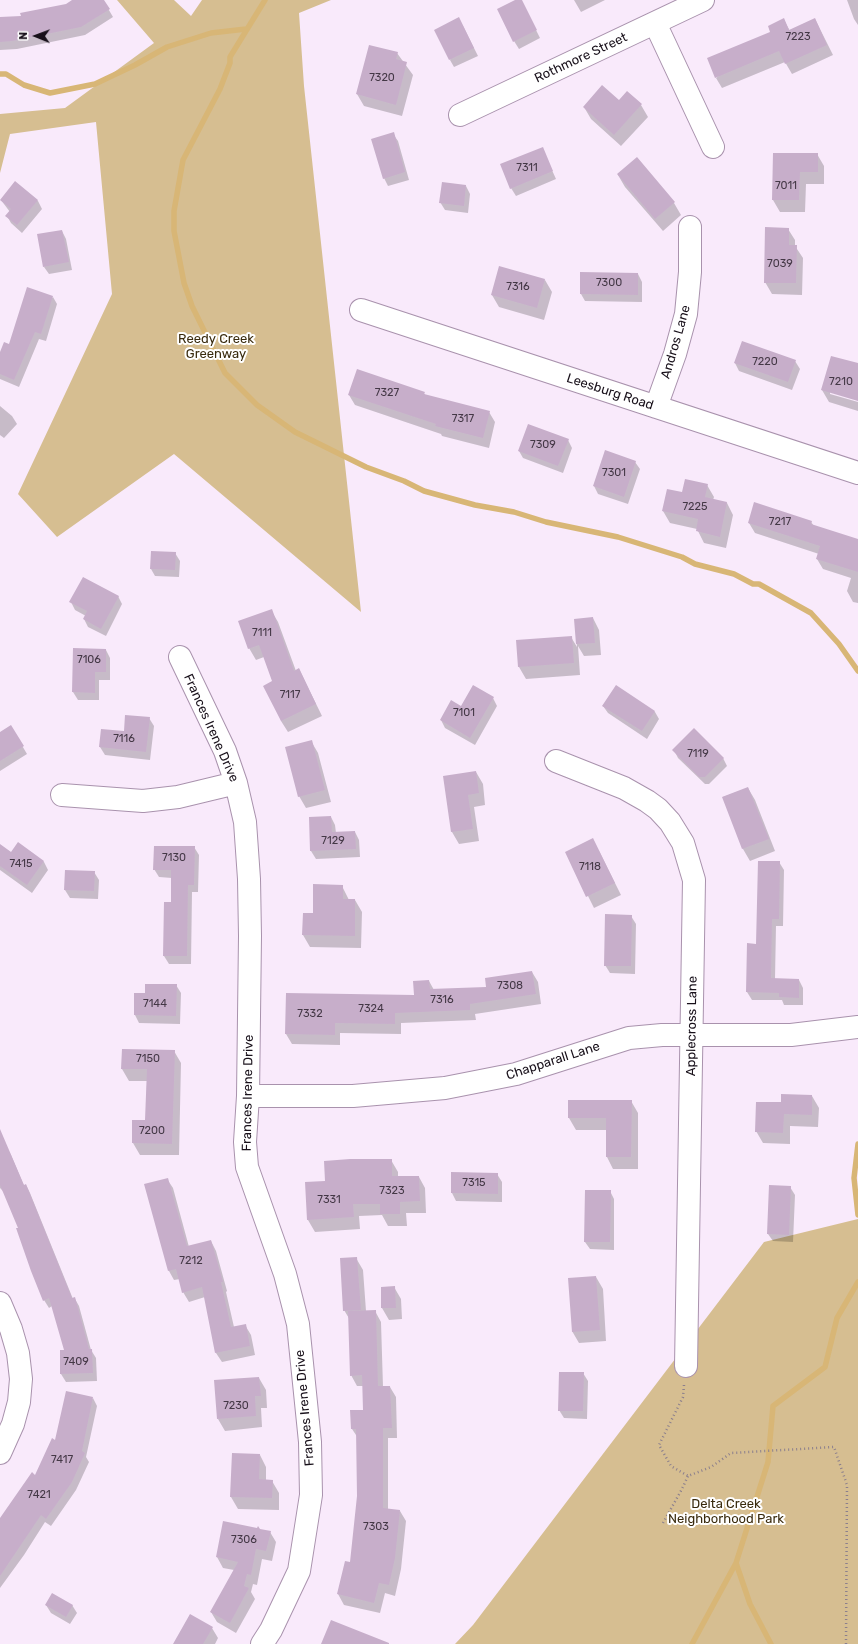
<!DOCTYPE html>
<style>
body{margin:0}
#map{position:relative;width:858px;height:1644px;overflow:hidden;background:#f9eafb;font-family:Rubik,sans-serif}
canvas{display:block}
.north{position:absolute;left:16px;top:16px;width:40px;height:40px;-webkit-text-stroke:3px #fff;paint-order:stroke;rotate:271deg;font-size:11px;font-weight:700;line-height:16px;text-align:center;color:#18101a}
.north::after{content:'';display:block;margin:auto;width:14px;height:18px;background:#18101a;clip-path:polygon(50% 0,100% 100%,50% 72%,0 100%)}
</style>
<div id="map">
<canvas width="858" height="1644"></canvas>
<div class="north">N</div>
</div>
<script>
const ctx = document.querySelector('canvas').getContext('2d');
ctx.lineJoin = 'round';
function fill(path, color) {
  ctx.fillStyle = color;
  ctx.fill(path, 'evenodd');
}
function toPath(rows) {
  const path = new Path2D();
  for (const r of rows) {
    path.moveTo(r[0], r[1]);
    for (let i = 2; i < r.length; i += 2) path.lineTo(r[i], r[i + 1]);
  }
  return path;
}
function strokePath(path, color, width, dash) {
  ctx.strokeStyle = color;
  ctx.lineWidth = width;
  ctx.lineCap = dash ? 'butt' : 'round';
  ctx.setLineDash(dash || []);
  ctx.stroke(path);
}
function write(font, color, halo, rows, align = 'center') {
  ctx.font = font + ' Rubik,sans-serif';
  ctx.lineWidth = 4;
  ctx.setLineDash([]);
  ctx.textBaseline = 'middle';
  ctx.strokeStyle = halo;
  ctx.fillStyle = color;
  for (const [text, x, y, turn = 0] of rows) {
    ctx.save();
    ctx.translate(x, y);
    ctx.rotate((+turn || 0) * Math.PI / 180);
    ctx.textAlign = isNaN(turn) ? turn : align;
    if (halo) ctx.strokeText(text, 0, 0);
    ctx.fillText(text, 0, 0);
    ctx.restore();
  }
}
fill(toPath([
 [117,0,174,0,191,16,202,0,331,0,299,13,304,86,361,612,174,454,57,537,18,494,112,294,96,122,10,134,0,173,0,114,65,108,154,43],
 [858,1219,858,1644,455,1644,473,1625,764,1242]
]), '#d6be91');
fill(toPath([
 [74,0,103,0,113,17,85,35,17,49,0,50,0,18,22,17,66,5],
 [517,0,521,0,540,38,519,49,514,41],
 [574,0,605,0,581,12],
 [847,0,858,0,858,25,854,19],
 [815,19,833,55,792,74,785,62,722,88,716,78,772,33,784,20,790,31],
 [463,26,478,56,454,67,450,60],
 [397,53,413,75,402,116,364,106,357,94],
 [619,102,641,105,648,117,621,146,591,119,584,107],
 [393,134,398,141,409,180,388,186,384,178],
 [542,148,556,179,516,196,511,188],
 [774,154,817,154,824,166,824,184,806,184,805,212,780,212,773,200],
 [637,159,674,203,681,215,663,231,625,187,618,175],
 [15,182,38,201,42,209,22,233,11,223,7,216,10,212,1,200],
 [466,186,470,194,468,213,445,210,440,202],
 [788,229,795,240,795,246,803,258,802,295,772,294,765,282],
 [62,231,66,239,72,270,49,274,44,267],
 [638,274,642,282,642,302,585,301,581,294],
 [545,280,552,292,544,320,499,307,492,295],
 [53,297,57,304,46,341,39,339,19,387,0,379,0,355],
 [832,357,858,400,830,392,830,394,858,402,858,411,829,402,822,390],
 [795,361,800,369,792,390,739,371,735,363],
 [424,393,426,396,489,412,495,422,489,448,442,436,441,434,355,405,349,395],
 [0,406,12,416,17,424,4,438,0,435],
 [568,440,572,448,563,473,523,458,519,451],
 [635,462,640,469,628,504,598,494,594,486],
 [707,485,714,497,713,500,727,503,733,515,726,548,704,543,697,529,670,523,663,511,683,494],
 [811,522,814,526,858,540,858,603,853,602,847,591,851,578,823,569,817,559,819,554,755,533,749,523],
 [175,553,180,561,179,577,155,576,151,569],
 [118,596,122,604,106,636,88,627,84,619,86,616,75,610,71,602],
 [271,610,278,622,296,671,299,669,322,716,288,732,281,721,273,682,264,657,256,660,249,648],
 [593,618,599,630,601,655,584,656,578,646,580,675,526,679,519,667,517,641,571,637,577,647,575,620],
 [74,649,106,650,110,658,110,680,99,680,99,700,78,700,73,692],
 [616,686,655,712,659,719,647,739,608,713,603,706],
 [493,698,497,706,475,745,445,728,441,720,461,707],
 [149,718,154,726,150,760,105,755,100,747,102,730,124,732],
 [11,727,27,754,0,771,0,733],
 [311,741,318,753,331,802,306,808,299,796],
 [674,750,723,758,727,766,709,784,705,784,678,758],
 [476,772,483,784,485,805,474,807,479,841,459,844,452,832,444,777],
 [748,788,755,800,775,851,750,861,743,849,723,797],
 [331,817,335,825,336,833,355,832,359,840,360,857,316,859,311,851],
 [19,844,44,862,48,870,32,893,0,870,0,845,12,853],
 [194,847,199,855,198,892,192,892,191,964,169,964,164,956,172,903,172,878,159,877,154,869],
 [599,851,621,895,594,908,566,852],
 [779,862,784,870,783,926,776,926,775,979,799,980,803,988,803,1005,784,1005,782,1000,752,1000,747,992,748,944,757,945],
 [66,871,94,872,99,880,98,899,70,898,65,890],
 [342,886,349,900,355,900,362,912,361,948,310,947,303,935,314,914],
 [631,916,636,924,635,974,610,973,605,965],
 [532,972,538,982,541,1004,475,1014,476,1020,401,1023,401,1034,340,1033,340,1045,292,1044,286,1034,287,994,415,996,429,981,434,990,487,988],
 [176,985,181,993,180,1024,139,1023,135,1015,146,994],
 [174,1051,181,1063,179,1155,140,1155,133,1143,146,1121,147,1081,129,1081,122,1069],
 [812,1096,819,1108,818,1127,790,1126,790,1144,763,1143,756,1131,782,1104],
 [631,1101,638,1113,638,1169,613,1169,607,1157,607,1130,576,1130,569,1118],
 [0,1135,11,1155,24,1186,26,1185,30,1193,73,1299,75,1299,79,1306,91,1350,96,1358,97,1381,66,1382,61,1374,65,1351,52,1306,49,1308,44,1300,19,1228,5,1193,0,1188],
 [391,1160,398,1172,398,1177,419,1177,425,1188,426,1213,406,1213,407,1226,388,1226,382,1215,359,1216,360,1229,315,1232,308,1220,306,1183,326,1182],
 [452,1173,497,1174,502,1182,502,1202,456,1201,452,1193],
 [167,1179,173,1188,189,1247,211,1241,216,1251,227,1291,226,1292,234,1327,245,1325,251,1335,255,1355,222,1362,216,1353,205,1297,189,1302,183,1292,180,1279,174,1280,169,1271],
 [790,1187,795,1195,793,1242,773,1241,768,1234],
 [610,1191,614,1199,614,1250,590,1249,585,1242],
 [356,1258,363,1270,366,1311,375,1311,381,1322,383,1387,390,1387,396,1397,397,1438,388,1438,388,1509,400,1511,406,1521,401,1569,395,1596,385,1593,380,1613,344,1605,338,1594,351,1563,358,1496,358,1438,352,1429,364,1411,363,1386,357,1386,351,1375,350,1320,344,1310],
 [596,1277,603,1289,606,1341,579,1343,572,1331],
 [394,1287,401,1299,402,1319,389,1320,382,1308,382,1288],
 [583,1373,588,1381,587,1419,564,1418,559,1410],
 [259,1378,266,1390,267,1408,261,1408,262,1427,225,1431,218,1419],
 [93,1398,97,1406,86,1457,89,1462,76,1490,51,1526,45,1522,24,1555,0,1588,0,1519,36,1476,56,1441],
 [260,1455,266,1467,266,1481,272,1481,279,1493,279,1510,238,1509,231,1497],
 [224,1522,270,1532,276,1542,272,1561,262,1559,257,1585,253,1584,251,1592,255,1599,236,1633,217,1622,211,1612,234,1570,223,1568,217,1557],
 [46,1605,72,1605,77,1613,70,1624,51,1613],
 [190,1615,212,1628,218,1638,215,1644,174,1644]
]), '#0003');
strokePath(toPath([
 [265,0,230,57,230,63,220,89,183,160,174,211,174,231,184,283,192,306,225,373,257,405,295,432,366,467,404,481,424,491,475,505,514,512,546,522,618,537,682,557,695,564,734,574,753,584,759,584,811,613,839,644,858,671],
 [0,74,6,74,24,85,50,93,95,84,135,65,167,47,211,33,246,29],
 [858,1144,854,1178,858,1215],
 [736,1563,750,1604,771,1644],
 [692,1644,736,1563,768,1462,773,1406,825,1367,837,1318,858,1282]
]), '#d8b676', 5.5);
fill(toPath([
 [72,0,104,0,110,9,81,27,12,41,0,42,0,17,21,16,20,13,66,4],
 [515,0,522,0,537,30,513,42,497,9],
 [459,17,474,48,449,60,434,30],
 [784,18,789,30,815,18,827,45,785,64,779,51,715,78,707,58,770,32,768,26],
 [369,45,398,52,396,59,407,62,396,105,356,94],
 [602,85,619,100,627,91,642,104,614,135,583,107],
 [394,132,405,172,383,179,371,139],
 [543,147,553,171,510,189,500,164],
 [773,153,818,153,818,172,800,172,799,200,772,200],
 [637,157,675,202,655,219,617,174],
 [15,181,38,200,17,225,5,216,11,209,0,200],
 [442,182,466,185,464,206,439,203],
 [765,227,789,228,789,245,797,245,796,283,764,283],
 [62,230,69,262,43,267,37,234],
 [499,266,545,279,537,308,491,295],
 [580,272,638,273,638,295,580,294],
 [27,287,53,296,41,334,35,332,14,380,0,374,0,352,4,342,9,344],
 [742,341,796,360,788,382,734,363],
 [831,356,858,363,858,401,821,390],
 [357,369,425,392,424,394,490,411,483,438,435,426,436,424,348,395],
 [528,424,569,439,558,466,518,451],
 [605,450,636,461,624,497,593,486],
 [685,479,708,484,705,497,727,502,720,537,696,531,698,519,662,511,667,489,682,492],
 [754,502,812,521,811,524,858,539,858,572,816,559,820,546,748,523],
 [151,551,176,552,175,570,150,569],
 [83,577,119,596,101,629,83,619,87,611,69,602],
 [272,609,294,671,299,668,316,704,281,721,263,686,272,681,259,645,248,649,238,621],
 [593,617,595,643,576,644,574,619],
 [572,636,574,663,518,667,516,640],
 [73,648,106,649,106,672,95,672,95,693,72,692],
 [473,685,494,697,470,738,440,720,451,700,461,706],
 [616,685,655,711,642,731,602,706],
 [125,715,150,717,146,752,99,747,101,729,124,731],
 [11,725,24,746,0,761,0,732],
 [694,728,724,758,705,777,699,777,672,750],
 [312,740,325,790,298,797,285,747],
 [476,771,479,793,468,795,473,829,451,832,443,776],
 [748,787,769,839,742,849,722,797],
 [331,816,332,832,355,831,356,849,310,851,309,817],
 [593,838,615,883,586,897,565,852],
 [18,842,44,861,27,885,0,866,0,844,11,852],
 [154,846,195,846,194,885,188,885,187,956,163,956,164,902,171,902,171,870,153,870],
 [758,861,780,861,779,919,772,919,771,978,799,979,799,998,779,997,779,993,746,992,747,943,756,944],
 [65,870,95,871,94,891,64,890],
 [313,884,343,885,343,899,355,899,355,936,302,935,303,913,313,913],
 [605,914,632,915,631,966,604,966],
 [532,971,536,994,470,1004,470,1010,395,1013,395,1024,335,1023,335,1035,285,1034,286,993,414,995,413,981,429,980,430,989,486,987,485,978],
 [145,984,177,984,176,1016,134,1015,134,993,145,993],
 [122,1049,175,1050,172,1144,132,1143,132,1120,145,1120,147,1069,121,1069],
 [781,1094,812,1095,812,1115,784,1114,783,1133,755,1132,756,1102,781,1102],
 [568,1100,632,1100,631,1157,606,1157,606,1118,568,1118],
 [0,1129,24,1185,26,1184,72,1298,75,1297,89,1349,92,1349,93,1373,60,1374,60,1350,64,1350,49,1298,43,1301,31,1271,16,1228,18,1228,0,1185],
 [350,1159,392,1159,392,1176,419,1176,420,1201,400,1202,400,1214,380,1214,380,1204,353,1204,354,1217,307,1220,305,1182,325,1181,324,1161],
 [451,1172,498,1173,498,1194,451,1193],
 [168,1178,187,1246,211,1240,223,1282,221,1282,231,1327,246,1324,250,1346,215,1353,202,1287,182,1293,176,1269,168,1271,144,1184],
 [769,1185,791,1186,789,1235,767,1234],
 [585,1190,611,1190,610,1242,584,1242],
 [357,1257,361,1310,343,1311,340,1258],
 [596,1276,600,1330,572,1332,568,1278],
 [395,1286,396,1308,381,1308,381,1287],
 [376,1310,378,1386,390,1386,392,1428,383,1428,383,1508,400,1510,395,1558,389,1585,379,1583,374,1603,337,1594,345,1561,350,1562,357,1496,356,1429,351,1429,350,1410,363,1410,362,1375,350,1376,348,1311],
 [559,1372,584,1372,583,1411,558,1411],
 [259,1377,261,1396,255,1396,256,1416,217,1419,214,1380],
 [66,1391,93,1397,82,1451,85,1453,72,1482,46,1519,41,1515,0,1576,0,1518,32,1472,35,1475,52,1438,55,1440],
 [232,1453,260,1454,259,1479,273,1480,272,1498,230,1497],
 [223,1521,257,1528,258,1526,260,1529,271,1531,266,1551,256,1549,251,1575,247,1574,244,1586,249,1588,230,1623,210,1612,238,1562,216,1557],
 [52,1593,73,1605,66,1617,45,1605],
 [190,1614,213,1627,203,1644,173,1644],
 [331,1620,389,1643,389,1644,321,1644]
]), '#c7aeca');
const minor = toPath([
 [655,23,713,147],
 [460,115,703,0],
 [361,310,858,473],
 [656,407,675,354,686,314,690,272,690,227],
 [180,657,225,751,236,783,245,822,249,879,250,936,248,1096,245,1142,247,1167,285,1274,298,1324,310,1442,311,1495,299,1571,271,1630,262,1644],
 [556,761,624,788,647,801,658,809,670,822,683,843,694,880,686,1366],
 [62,795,143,801,178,797,236,783],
 [248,1096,353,1096,445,1088,516,1074,629,1038,662,1035,791,1035,858,1027],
 [0,1303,11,1329,18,1353,21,1379,19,1402,13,1424,0,1453]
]);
strokePath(minor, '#a992ad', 24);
strokePath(toPath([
 [684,1385,683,1397,659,1445,671,1466,688,1476,711,1467,731,1453,834,1447,847,1485,846,1644],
 [663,1523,682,1489,688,1476]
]), '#8b7f8d', 2.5, [1, 3]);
strokePath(minor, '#fff', 22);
write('11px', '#443846', null, [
 ["7223",798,37],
 ["7320",382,78],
 ["7311",527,168],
 ["7011",786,186],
 ["7039",780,264],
 ["7300",609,283],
 ["7316",518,287],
 ["7220",765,362],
 ["7210",841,382],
 ["7327",387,393],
 ["7317",463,419],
 ["7309",543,445],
 ["7301",614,473],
 ["7225",695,507],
 ["7217",780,522],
 ["7111",262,633],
 ["7106",89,660],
 ["7117",290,695],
 ["7101",464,713],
 ["7116",124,739],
 ["7119",698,754],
 ["7129",333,841],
 ["7130",174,858],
 ["7415",21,864],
 ["7118",590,867],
 ["7308",510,986],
 ["7316",442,1000],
 ["7144",155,1004],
 ["7324",371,1009],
 ["7332",310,1014],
 ["7150",148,1059],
 ["7200",152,1131],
 ["7315",474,1183],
 ["7323",392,1191],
 ["7331",329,1200],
 ["7212",191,1261],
 ["7409",76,1362],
 ["7230",236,1406],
 ["7417",62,1460],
 ["7421",39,1495],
 ["7303",376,1527],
 ["7306",244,1540]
]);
write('13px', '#18101a', '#fff', [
 ["Rothmore Street",581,58,-25],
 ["Andros Lane",676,342,-74],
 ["Leesburg Road",610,392,18],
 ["Frances Irene Drive",211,728,66],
 ["Applecross Lane",692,1026,-89],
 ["Chapparall Lane",553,1061,-18],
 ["Frances Irene Drive",248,1093,-89],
 ["Frances Irene Drive",305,1408,-95]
]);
write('13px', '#392a0d', '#fff', [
 ["Reedy Creek",216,339],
 ["Greenway",216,354],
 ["Delta Creek",726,1504],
 ["Neighborhood Park",726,1519]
]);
</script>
